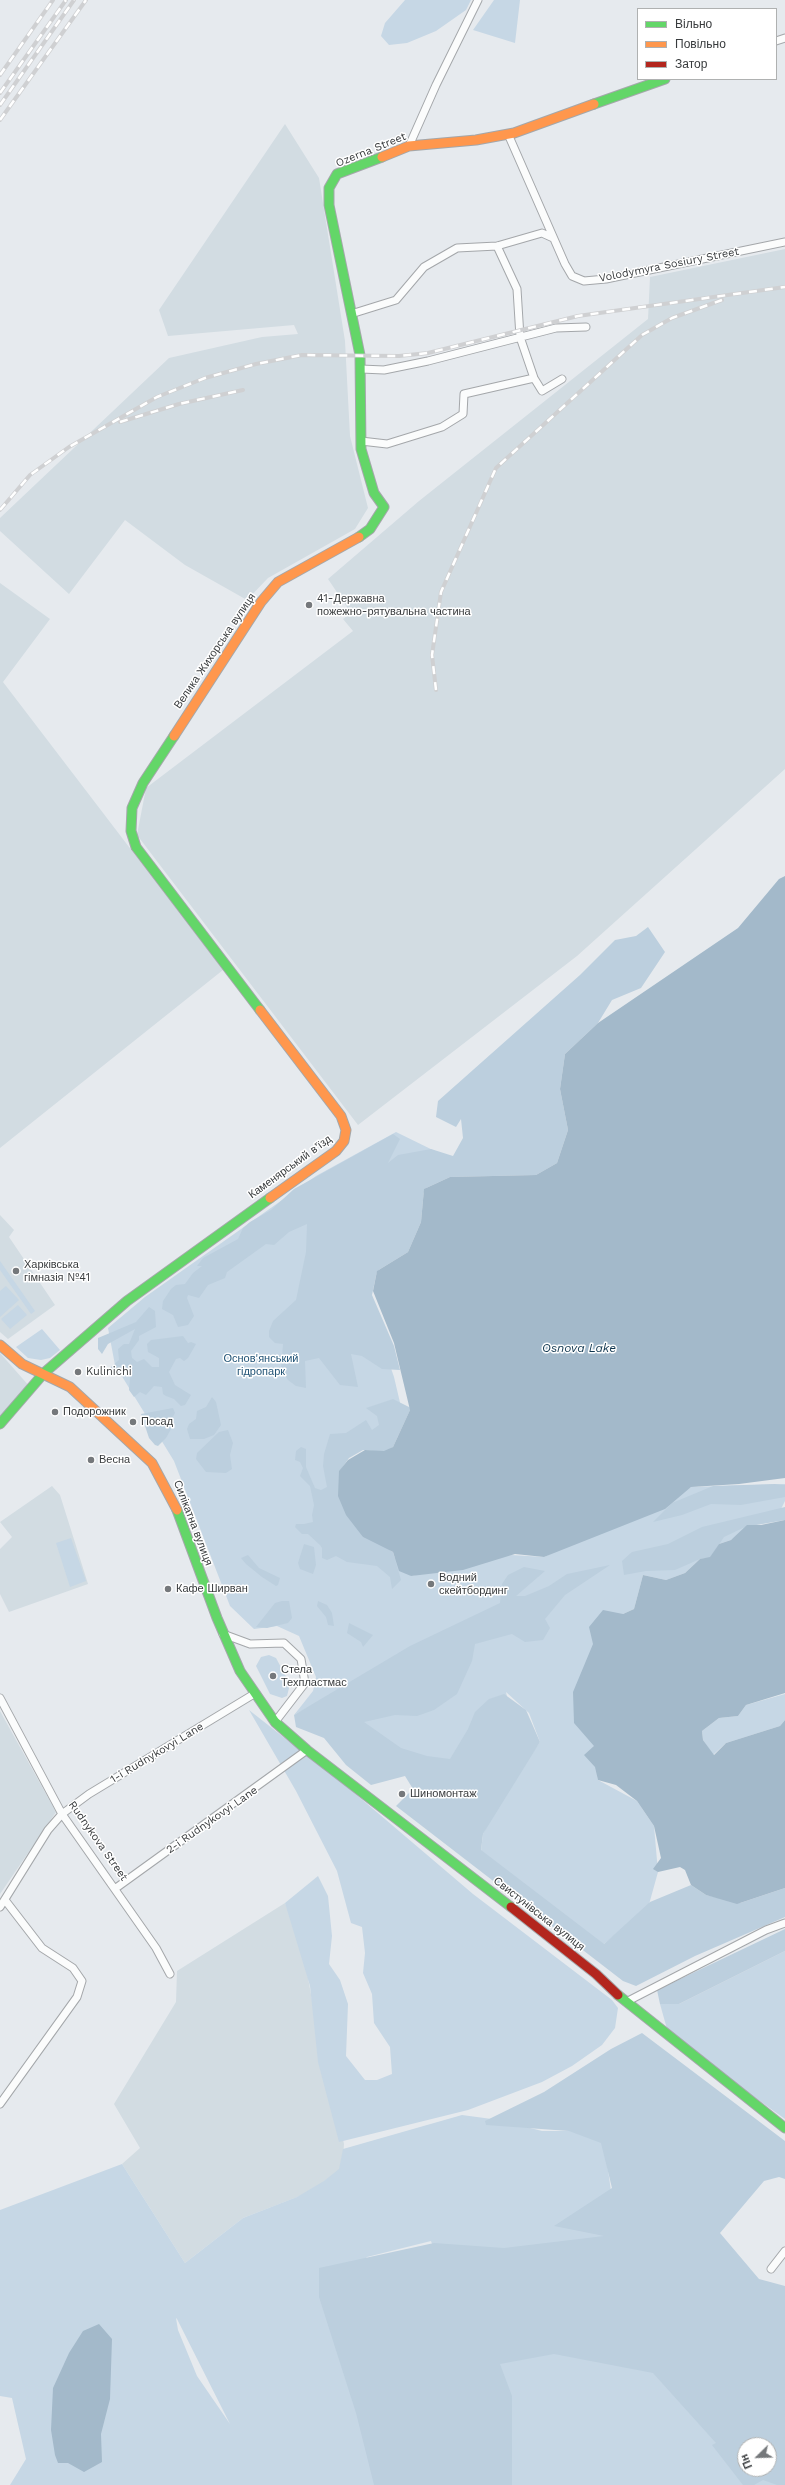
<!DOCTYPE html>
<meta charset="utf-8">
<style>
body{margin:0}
#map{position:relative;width:785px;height:2485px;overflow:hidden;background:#e6eaee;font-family:"Work Sans",sans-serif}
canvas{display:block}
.legend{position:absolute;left:637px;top:8px;width:140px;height:72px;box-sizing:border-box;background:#fff;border:1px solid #afb1b1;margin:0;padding:5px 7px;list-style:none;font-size:12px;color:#383b3d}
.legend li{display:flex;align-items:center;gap:8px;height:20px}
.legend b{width:20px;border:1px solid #afb1b1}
.north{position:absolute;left:737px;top:2437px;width:40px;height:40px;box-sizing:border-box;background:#fff;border:1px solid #afb1b1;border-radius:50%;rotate:247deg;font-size:11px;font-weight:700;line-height:16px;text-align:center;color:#383b3d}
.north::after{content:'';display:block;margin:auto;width:14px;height:18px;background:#75787b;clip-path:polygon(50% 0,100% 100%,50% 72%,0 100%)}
</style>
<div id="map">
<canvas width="785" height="2485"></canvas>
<ul class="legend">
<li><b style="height:5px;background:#63d668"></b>Вільно</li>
<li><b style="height:5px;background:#ff974d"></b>Повільно</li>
<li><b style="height:5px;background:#b3261e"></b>Затор</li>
</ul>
<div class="north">Пн</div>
</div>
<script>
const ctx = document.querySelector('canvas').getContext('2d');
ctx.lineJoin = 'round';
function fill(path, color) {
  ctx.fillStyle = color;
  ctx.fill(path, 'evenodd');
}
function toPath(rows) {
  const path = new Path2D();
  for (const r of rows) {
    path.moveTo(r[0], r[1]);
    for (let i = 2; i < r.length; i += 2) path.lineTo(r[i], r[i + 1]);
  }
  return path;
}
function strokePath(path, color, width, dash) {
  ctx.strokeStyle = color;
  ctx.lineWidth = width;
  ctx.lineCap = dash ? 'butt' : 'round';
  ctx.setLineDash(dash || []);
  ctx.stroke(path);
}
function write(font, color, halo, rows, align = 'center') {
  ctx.font = font + ' "Work Sans",sans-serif';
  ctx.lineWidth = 3;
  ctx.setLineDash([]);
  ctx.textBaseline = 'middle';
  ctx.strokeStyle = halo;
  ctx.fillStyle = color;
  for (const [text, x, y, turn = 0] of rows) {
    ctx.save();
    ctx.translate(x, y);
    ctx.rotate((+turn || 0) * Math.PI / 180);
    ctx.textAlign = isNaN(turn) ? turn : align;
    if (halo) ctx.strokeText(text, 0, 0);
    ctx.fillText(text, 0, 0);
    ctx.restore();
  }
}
fill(toPath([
 [285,124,319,178,345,341,350,436,368,508,355,529,268,578,247,600,185,565,125,520,69,594,0,531,0,518,169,358,262,337,298,334,294,325,168,336,159,310],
 [785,249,785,769,577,956,358,1125,137,835,146,788,353,631,343,619,351,613,328,579,419,501,648,319,650,277],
 [0,583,50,619,3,682,223,970,0,1148],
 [0,1215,14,1230,9,1237,55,1305,8,1339,0,1332],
 [0,1353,30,1387,0,1417],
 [52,1486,60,1495,88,1584,9,1612,0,1594,0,1549,12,1537,0,1522],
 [0,1711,56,1812,0,1894],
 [285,1903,301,1940,317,2027,344,2144,342,2171,300,2196,243,2218,185,2263,122,2164,140,2148,114,2104,176,2002,177,1971]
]), '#d2dce2');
fill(toPath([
 [405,0,471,0,466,10,436,31,407,43,389,45,381,36,385,23],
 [494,0,520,0,515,43,473,30],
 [396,1132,445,1156,365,1293,394,1377,402,1411,339,1461,339,1471,395,1558,411,1576,511,1555,544,1557,691,1487,785,1484,785,1501,781,1509,731,1540,719,1544,710,1557,700,1559,685,1573,666,1580,643,1575,634,1609,623,1614,595,1746,598,1780,637,1801,654,1826,658,1872,648,1908,604,1944,596,1945,481,1851,483,1834,503,1793,540,1742,529,1713,506,1692,508,1701,460,1771,408,1760,324,1699,294,1715,313,1691,316,1677,299,1636,277,1626,254,1629,230,1606,174,1461,115,1365,108,1328,145,1297,316,1176],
 [0,1261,35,1311,31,1314,0,1270],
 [6,1286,19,1300,0,1317,0,1291],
 [18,1305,27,1315,10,1329,1,1319],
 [42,1329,60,1350,50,1358,41,1360,28,1358,16,1347],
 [71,1538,86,1581,70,1587,56,1543],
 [269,1655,276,1658,290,1684,287,1696,282,1698,270,1694,256,1666,261,1657],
 [785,1694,785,1720,780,1726,726,1743,713,1755,703,1740,702,1731,719,1718,738,1716,746,1705],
 [249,1710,352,1791,473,1894,612,2000,618,2008,615,2028,602,2045,572,2066,542,2082,468,2110,339,2142,318,2062,310,1986,285,1903,318,1876,328,1896,332,1936,329,1964,340,1980,348,2004,346,2056,365,2080,377,2080,392,2074,390,2047,374,2023,372,1994,363,1973,365,1953,362,1927,351,1923,337,1871,296,1791],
 [785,1951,785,2119,669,2036,660,2004,679,2004],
 [608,2114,607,2163,620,2255,436,2256,431,2241,367,2257,342,2284,680,2361,785,2427,785,2485,10,2485,26,2459,12,2398,0,2396,0,2210,122,2164,185,2263,243,2218,297,2197,324,2181,339,2169,343,2149,462,2115,499,2120,542,2131,569,2131],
 [176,2318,177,2319,230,2424,197,2376,178,2330],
 [745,2445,769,2445,769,2469,745,2469]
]), '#c6d7e5');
fill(toPath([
 [648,927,665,952,641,988,612,1000,598,1023,565,1054,560,1089,568,1130,557,1163,536,1175,450,1177,424,1189,421,1222,408,1252,377,1271,372,1295,394,1346,400,1370,382,1369,362,1356,351,1354,358,1387,340,1385,319,1358,305,1361,306,1388,296,1386,288,1380,281,1369,283,1344,275,1343,269,1337,269,1331,273,1321,296,1300,306,1252,307,1224,289,1232,274,1245,266,1244,227,1272,225,1278,208,1285,199,1298,188,1295,187,1298,194,1316,188,1325,178,1327,173,1315,162,1309,163,1301,171,1289,176,1285,185,1284,193,1273,202,1266,197,1266,203,1258,238,1239,243,1228,250,1222,271,1210,294,1189,393,1134,400,1139,388,1163,398,1155,431,1149,453,1156,463,1138,461,1119,456,1127,436,1117,438,1101,580,975,615,940,636,936],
 [149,1307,155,1311,156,1327,139,1336,139,1340,131,1351,132,1358,137,1362,144,1359,152,1367,159,1367,159,1358,148,1352,147,1344,151,1340,183,1336,188,1343,191,1342,196,1344,188,1358,184,1361,180,1358,176,1359,169,1372,175,1385,191,1395,185,1405,181,1406,174,1399,166,1396,163,1394,162,1387,154,1386,146,1395,140,1392,134,1397,129,1390,131,1369,128,1368,117,1375,110,1372,111,1367,119,1360,118,1349,124,1344,129,1344,135,1329,108,1344,102,1354,98,1349,98,1338,136,1322],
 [212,1397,216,1402,221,1425,214,1435,204,1439,190,1439,187,1429,189,1424,196,1419,197,1411,206,1407],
 [393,1399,411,1408,393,1447,385,1452,363,1450,349,1458,339,1472,363,1537,393,1552,401,1580,392,1589,390,1577,377,1566,347,1562,336,1556,327,1560,322,1558,322,1548,320,1545,308,1534,302,1534,295,1527,296,1524,304,1524,313,1522,312,1515,314,1505,310,1486,300,1476,303,1468,300,1462,295,1460,296,1451,301,1447,306,1449,306,1467,315,1488,321,1490,327,1487,323,1466,324,1454,330,1434,346,1433,366,1420,372,1430,379,1425,377,1416,366,1408],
 [173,1408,175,1413,171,1420,171,1429,166,1438,158,1446,155,1445,149,1438,141,1414],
 [228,1430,233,1443,230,1455,232,1469,226,1473,206,1472,196,1459,197,1453,219,1432],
 [775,1484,785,1485,785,1497,741,1505,711,1504,682,1515,653,1522,672,1503,713,1486],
 [785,1507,785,1520,745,1527,724,1537,710,1558,700,1559,675,1570,646,1571,624,1575,622,1561,632,1552,668,1544,702,1527],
 [304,1544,314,1547,316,1565,313,1574,300,1569,298,1563],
 [248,1555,259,1568,280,1578,278,1585,276,1586,262,1577,246,1564,241,1558],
 [610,1565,565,1595,545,1619,550,1628,543,1640,525,1642,512,1634,475,1644,472,1661,457,1694,434,1710,417,1716,395,1715,364,1722,401,1748,427,1756,450,1759,468,1729,475,1712,489,1699,504,1694,526,1710,540,1742,483,1834,481,1850,604,1944,650,1902,691,1885,706,1895,740,1903,785,1888,785,1917,695,1956,636,1986,623,1981,396,1806,413,1789,405,1776,371,1785,346,1765,324,1738,296,1727,294,1715,410,1646,500,1603,502,1584,508,1575,524,1567,545,1571,516,1596,525,1596,549,1586,567,1574],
 [282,1601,289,1601,292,1618,288,1623,267,1628,256,1627,275,1603],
 [318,1601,327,1605,332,1613,334,1626,328,1625,326,1617,317,1606],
 [349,1623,373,1635,363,1647,361,1642,347,1633],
 [785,1929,785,1951,679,2004,660,2004,657,1990],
 [642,2033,785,2141,785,2179,779,2177,764,2181,720,2233,759,2279,785,2286,785,2485,777,2485,763,2480,754,2485,743,2485,712,2445,716,2443,653,2373,554,2354,500,2364,512,2396,512,2485,374,2485,356,2413,319,2297,319,2268,434,2243,504,2248,604,2236,554,2226,612,2188,601,2143,569,2131,486,2125,485,2121,544,2092,611,2049],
 [745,2445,769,2445,769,2469,745,2469]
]), '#bccfde');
fill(toPath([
 [785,876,785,1478,739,1484,691,1487,665,1509,544,1557,515,1554,463,1570,411,1576,399,1571,393,1552,363,1537,346,1515,338,1496,339,1471,348,1460,365,1450,384,1451,393,1447,410,1410,394,1343,373,1291,377,1271,408,1252,421,1222,424,1189,450,1177,536,1175,557,1163,568,1130,560,1089,565,1054,598,1023,738,928,779,879],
 [785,1520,785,1693,746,1705,738,1716,719,1718,702,1731,703,1740,714,1755,726,1743,780,1726,785,1720,785,1888,737,1904,706,1895,691,1885,685,1870,680,1867,658,1872,653,1869,661,1858,654,1826,637,1801,616,1785,598,1780,595,1767,584,1755,594,1746,574,1723,573,1692,593,1644,589,1627,603,1610,623,1614,634,1609,643,1575,666,1580,685,1573,700,1559,710,1557,719,1544,731,1540,747,1525,761,1525],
 [99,2324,112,2339,110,2399,101,2434,102,2462,84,2472,68,2463,58,2463,55,2455,51,2430,53,2388,69,2353,83,2331]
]), '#a3b9ca');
const street = toPath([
 [776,41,785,38],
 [508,134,565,264,572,276,584,281,606,279,785,242],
 [409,146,436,85,478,0],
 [497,246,517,289,520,337,534,378,542,391,562,379],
 [351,314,396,300,424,267,457,248,497,246,542,233,553,238],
 [361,369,384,370,428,361,556,328,586,327],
 [361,441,387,444,442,427,463,414,464,394,534,378],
 [223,1634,250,1644,284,1643,301,1659,305,1683,275,1722],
 [0,1698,62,1814,156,1948,170,1974],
 [116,1888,307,1750],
 [0,1907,48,1830,62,1814,89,1794,254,1694],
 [626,2002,766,1930,785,1923],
 [0,2104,77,1997,82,1981,73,1968,42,1948,5,1900],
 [771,2269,785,2251]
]);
const fast = toPath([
 [594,104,665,79],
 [359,537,370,529,384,507,374,493,361,449,360,355,329,205,329,188,337,174,382,157],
 [174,736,143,783,132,808,131,831,136,847,260,1010],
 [0,1424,44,1373,127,1301,270,1198],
 [177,1510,217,1618,240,1671,275,1722,307,1750,511,1907],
 [618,1995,785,2128]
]);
const slow = toPath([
 [382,157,409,146,476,140,514,133,594,104],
 [174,736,261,602,278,582,359,537],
 [260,1010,341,1116,346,1130,344,1141,336,1151,270,1198],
 [0,1345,22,1364,70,1387,152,1463,177,1510]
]);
const jam = toPath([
 [511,1907,596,1974,618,1995]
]);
strokePath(street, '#a4a7aa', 9);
strokePath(fast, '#a4a7aa', 11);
strokePath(slow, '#a4a7aa', 11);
strokePath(jam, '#a4a7aa', 11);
strokePath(street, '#fbfcfc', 7);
strokePath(fast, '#63d668', 9);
strokePath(slow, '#ff974d', 9);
strokePath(jam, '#b3261e', 9);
const rail = toPath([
 [0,75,53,0],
 [0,93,66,0],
 [0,105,74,0],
 [0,120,86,0],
 [120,422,179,404,243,390],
 [0,510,30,475,69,447,157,397,205,378,256,364,302,355,399,356,428,353,578,316,785,287],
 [436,690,432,655,441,592,496,468,642,335,672,318,722,300]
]);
strokePath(rail, '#cfd0d2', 4);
strokePath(rail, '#fff', 2.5, [8]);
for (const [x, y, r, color] of [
 [309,605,4,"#75787b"],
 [16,1271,4,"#75787b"],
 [78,1372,4,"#75787b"],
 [55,1412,4,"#75787b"],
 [133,1422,4,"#75787b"],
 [91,1460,4,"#75787b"],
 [431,1584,4,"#75787b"],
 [168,1589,4,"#75787b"],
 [273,1676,4,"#75787b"],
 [402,1794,4,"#75787b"]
]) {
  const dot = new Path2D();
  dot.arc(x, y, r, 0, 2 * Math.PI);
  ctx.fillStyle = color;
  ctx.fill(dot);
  strokePath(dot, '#fff', 1.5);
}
write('11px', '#383b3d', '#fff', [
 ["Ozerna Street",371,150,-22],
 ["Volodymyra Sosiury Street",669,265,-11],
 ["Велика Жихорська вулиця",215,651,-56],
 ["Каменярський в’їзд",290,1167,-36],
 ["Силікатна вулиця",193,1523,69],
 ["1-i Rudnykovyi Lane",157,1753,-31],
 ["2-i Rudnykovyi Lane",212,1820,-35],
 ["Rudnykova Street",98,1841,55],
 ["Свистунівська вулиця",539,1914,38]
]);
write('11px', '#383b3d', '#fff', [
 ["41-Державна",317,599],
 ["пожежно-рятувальна частина",317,612],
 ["Харківська",24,1265],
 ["гімназія №41",24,1278],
 ["Kulinichi",86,1372],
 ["Подорожник",63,1412],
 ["Посад",141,1422],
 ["Весна",99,1460],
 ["Водний",439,1578],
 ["скейтбординг",439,1591],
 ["Кафе Ширван",176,1589],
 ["Стела",281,1670],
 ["Техпластмас",281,1683],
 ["Шиномонтаж",410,1794]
], 'left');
write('11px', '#215375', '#fff', [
 ["Основ'янський",261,1359],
 ["гідропарк",261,1372]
]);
write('italic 12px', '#0e354e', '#fff', [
 ["Osnova Lake",579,1348]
]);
</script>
